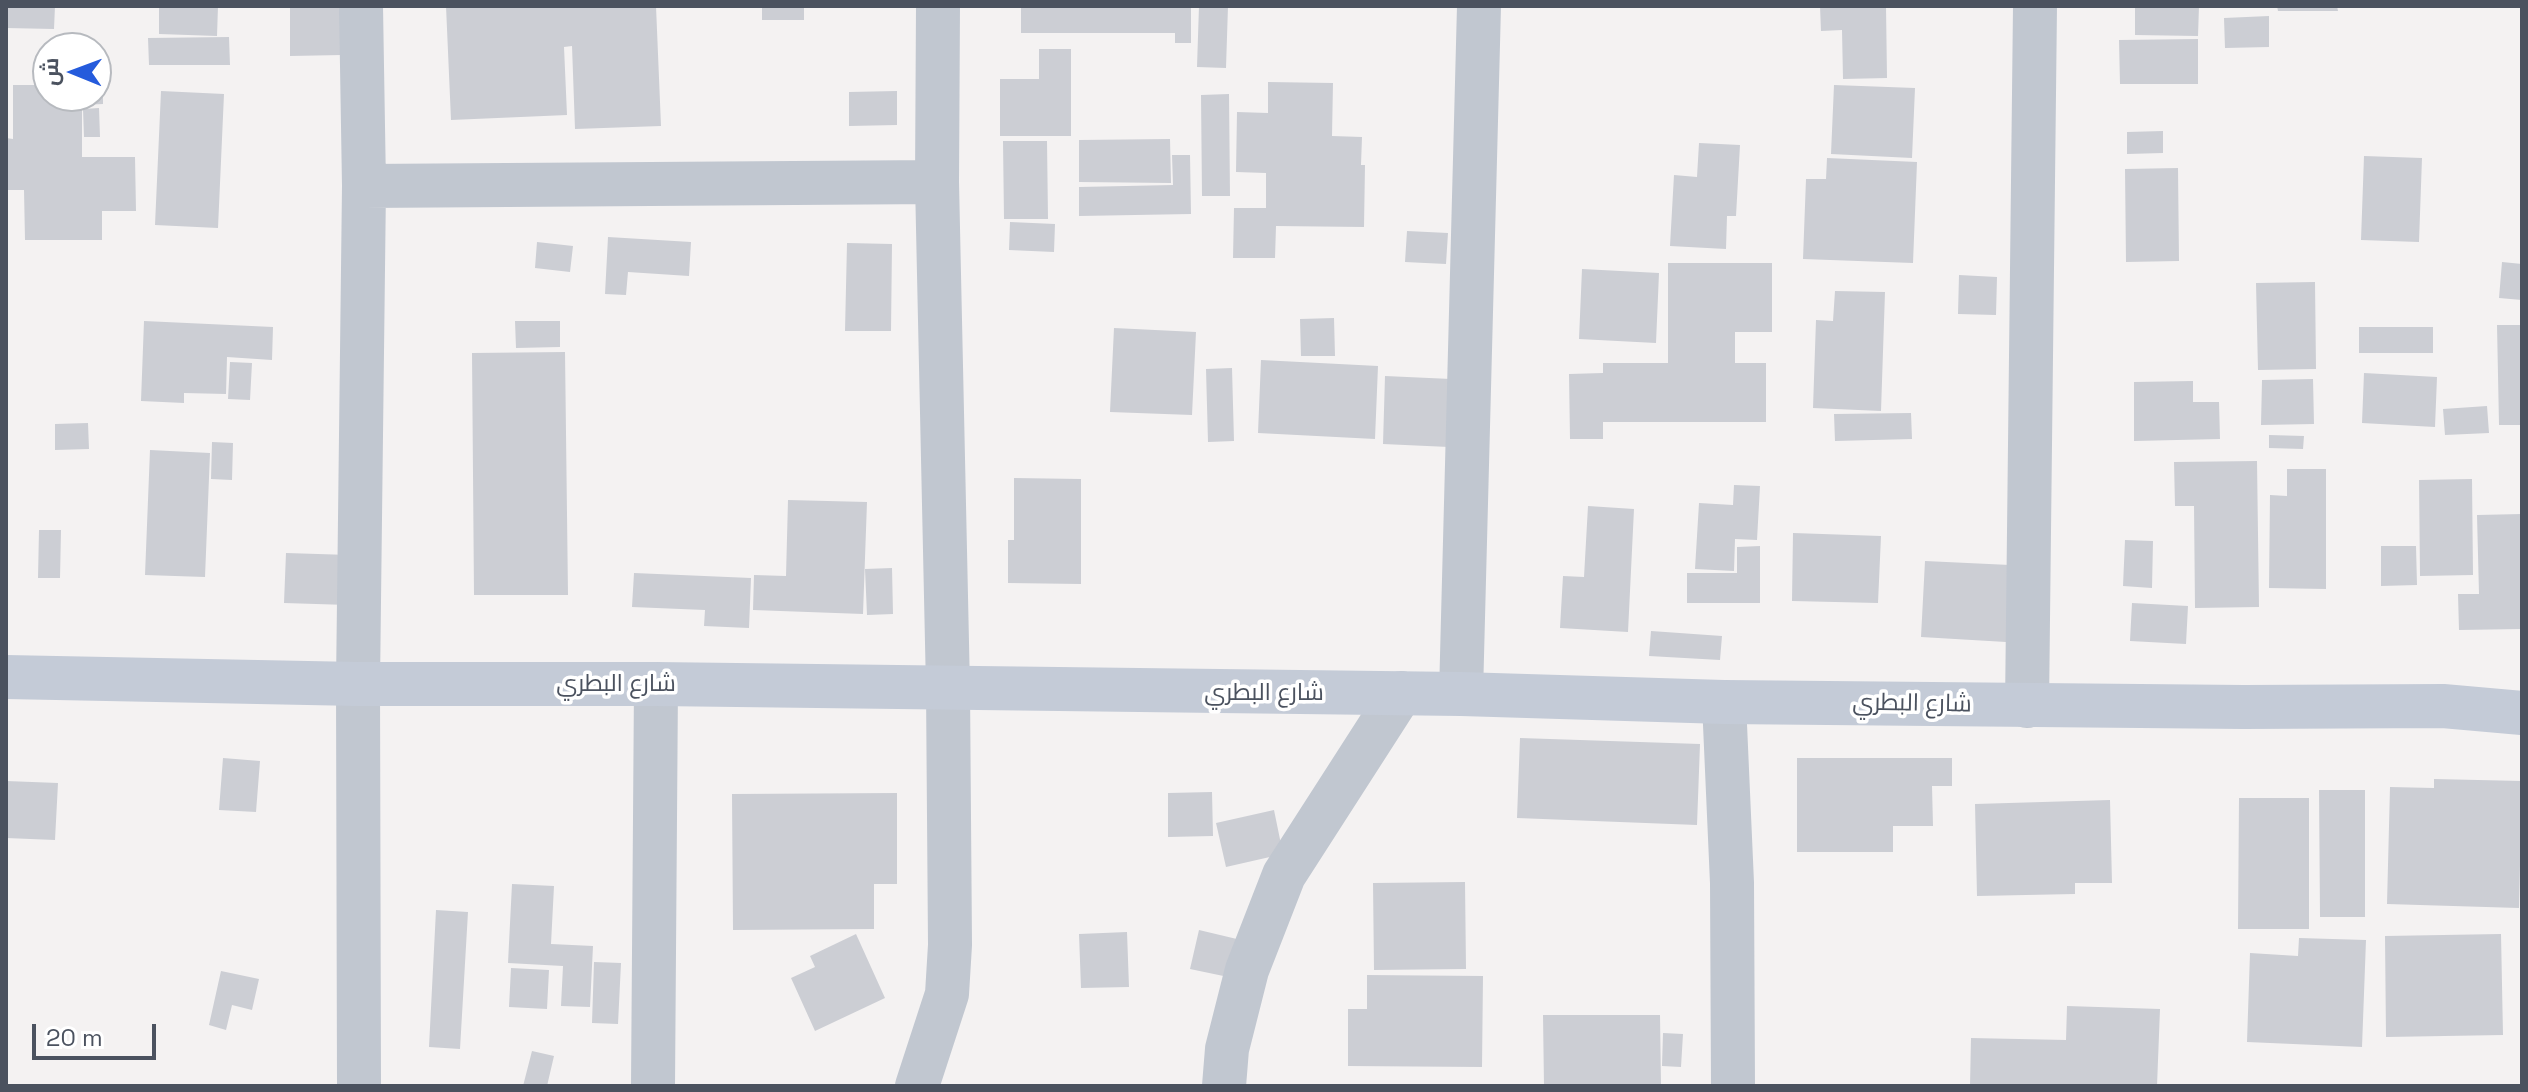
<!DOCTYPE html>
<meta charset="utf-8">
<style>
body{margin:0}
#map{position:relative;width:2528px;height:1092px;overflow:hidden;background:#f4f2f2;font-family:"Space Grotesk",Cairo,sans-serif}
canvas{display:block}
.frame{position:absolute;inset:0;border:8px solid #4b525f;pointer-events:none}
.north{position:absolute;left:32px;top:32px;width:80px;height:80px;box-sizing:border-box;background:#fff;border:2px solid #b7babf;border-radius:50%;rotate:271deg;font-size:22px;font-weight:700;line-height:32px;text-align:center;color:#4b525f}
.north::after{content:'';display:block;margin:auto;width:28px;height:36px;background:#255bdc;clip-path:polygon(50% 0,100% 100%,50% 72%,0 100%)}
.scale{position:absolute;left:32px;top:1024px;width:124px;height:36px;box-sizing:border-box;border:4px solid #4b525f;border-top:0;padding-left:10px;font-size:24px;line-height:28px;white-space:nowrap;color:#4b525f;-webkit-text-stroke:6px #fff;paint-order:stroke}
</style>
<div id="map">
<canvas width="2528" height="1092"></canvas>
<div class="frame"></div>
<div class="north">ش</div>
<div class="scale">20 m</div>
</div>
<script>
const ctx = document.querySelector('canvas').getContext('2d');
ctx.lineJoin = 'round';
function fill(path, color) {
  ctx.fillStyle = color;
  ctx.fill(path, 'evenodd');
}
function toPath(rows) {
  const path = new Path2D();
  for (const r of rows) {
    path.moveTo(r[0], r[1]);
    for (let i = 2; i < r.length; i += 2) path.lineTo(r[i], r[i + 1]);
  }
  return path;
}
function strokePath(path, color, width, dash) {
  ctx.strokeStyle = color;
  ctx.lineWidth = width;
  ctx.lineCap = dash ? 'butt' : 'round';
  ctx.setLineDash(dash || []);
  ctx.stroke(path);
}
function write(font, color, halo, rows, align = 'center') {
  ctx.font = font + ' "Space Grotesk",Cairo,sans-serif';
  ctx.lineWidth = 7;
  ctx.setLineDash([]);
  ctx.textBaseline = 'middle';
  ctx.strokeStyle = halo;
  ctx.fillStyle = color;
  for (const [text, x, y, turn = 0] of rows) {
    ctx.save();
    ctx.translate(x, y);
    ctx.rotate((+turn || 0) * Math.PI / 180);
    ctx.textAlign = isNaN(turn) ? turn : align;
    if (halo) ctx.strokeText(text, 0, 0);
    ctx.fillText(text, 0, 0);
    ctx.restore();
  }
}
fill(toPath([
 [6,6,55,6,54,29,6,28],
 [159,6,218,6,217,36,159,34],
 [290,6,341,6,342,55,290,56],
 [446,6,656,6,661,126,575,129,572,46,564,47,567,115,451,120],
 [762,6,804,6,804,20,762,20],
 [1021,6,1191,6,1191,43,1175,43,1175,33,1021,33],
 [1199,6,1228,6,1226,68,1197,67],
 [1820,6,1886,6,1887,78,1843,79,1842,30,1821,31],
 [2135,6,2199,6,2198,36,2135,35],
 [2277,6,2337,6,2338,11,2278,11],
 [2269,16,2269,47,2225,48,2224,18],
 [229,37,230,65,149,65,148,38],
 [2198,39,2198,84,2120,84,2119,40],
 [1039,49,1071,49,1071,136,1000,136,1000,79,1039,79],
 [1268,82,1333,83,1332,136,1362,137,1361,165,1365,165,1364,227,1276,226,1275,258,1233,258,1234,208,1266,208,1266,173,1236,172,1237,112,1268,113],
 [96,84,103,84,103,104,82,105,82,157,135,157,136,211,102,211,102,240,25,240,24,190,6,190,6,138,13,139,13,85,48,85,48,96,96,96],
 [1834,85,1915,88,1912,158,1831,154],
 [161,91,224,94,218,228,155,225],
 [897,91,897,125,849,126,849,92],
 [1229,94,1230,196,1202,196,1201,95],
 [99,108,100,137,84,137,83,109],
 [2163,131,2163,153,2127,154,2127,132],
 [1170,139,1171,183,1079,182,1079,140],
 [1003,141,1047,141,1048,219,1004,219],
 [1699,143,1740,145,1736,216,1727,216,1726,249,1670,246,1674,175,1697,177],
 [1172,155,1190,155,1191,214,1079,216,1079,187,1173,185],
 [2364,156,2422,158,2419,242,2361,240],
 [1827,158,1917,162,1913,263,1803,259,1806,179,1826,179],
 [2178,168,2179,261,2126,262,2125,169],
 [1010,222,1055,224,1054,252,1009,250],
 [1407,231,1448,233,1446,264,1405,262],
 [608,237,691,242,689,276,628,272,626,295,605,294],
 [537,242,573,246,570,272,535,268],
 [847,243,892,244,891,331,845,331],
 [2502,262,2522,264,2522,300,2499,298],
 [1668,263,1772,263,1772,332,1735,332,1735,363,1766,363,1766,422,1603,422,1603,439,1570,439,1569,374,1603,373,1603,363,1668,363],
 [1582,269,1659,273,1656,343,1579,339],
 [1959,275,1997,277,1996,315,1958,314],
 [2315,282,2316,369,2258,370,2256,283],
 [1835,291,1885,292,1881,411,1813,408,1816,320,1833,321],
 [1334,318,1335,356,1301,356,1300,319],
 [144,321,273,327,272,360,227,357,226,394,184,393,184,403,141,401],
 [515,321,560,321,560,347,516,348],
 [2497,325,2522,325,2522,425,2499,425],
 [2359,327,2433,327,2433,353,2359,353],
 [1114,328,1196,332,1192,415,1110,412],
 [565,352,568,595,474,595,472,353],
 [1261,360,1378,366,1375,439,1258,433],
 [230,362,252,363,250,400,228,399],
 [1232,368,1234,441,1208,442,1206,369],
 [2364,373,2437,377,2435,427,2362,423],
 [1385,376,1451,379,1449,447,1383,444],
 [2313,379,2314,424,2261,425,2262,380],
 [2193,381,2193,402,2219,402,2220,439,2134,441,2134,382],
 [2487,406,2489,433,2445,435,2443,409],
 [1911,413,1912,439,1835,441,1834,414],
 [88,423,89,449,55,450,55,424],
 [2269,435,2304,436,2303,449,2269,448],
 [212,442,233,443,232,480,211,479],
 [150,450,210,453,205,577,145,575],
 [2257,461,2259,607,2195,608,2194,506,2175,506,2174,462],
 [2287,469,2326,469,2326,589,2269,588,2270,495,2287,496],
 [1014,478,1081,479,1081,584,1008,583,1008,540,1014,540],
 [2472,479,2473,575,2420,576,2419,480],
 [1734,485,1760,486,1757,540,1735,539,1734,571,1695,569,1699,503,1733,505],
 [788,500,867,502,863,614,753,610,754,575,786,576],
 [1588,506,1634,509,1628,632,1560,628,1563,576,1584,577],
 [2522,514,2522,629,2459,630,2458,594,2479,594,2477,515],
 [39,530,61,530,60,578,38,578],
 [1793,533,1881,536,1878,603,1792,601],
 [2125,540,2153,541,2152,588,2123,586],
 [1760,546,1760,603,1687,603,1687,573,1737,573,1737,547],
 [2381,546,2416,546,2417,585,2381,586],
 [286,553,350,555,348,605,284,603],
 [1925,561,2010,565,2006,642,1921,637],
 [892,568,893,614,867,615,865,569],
 [634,573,751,578,749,628,704,626,705,610,632,607],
 [2132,603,2188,606,2186,644,2130,641],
 [1651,631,1722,636,1720,660,1649,656],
 [1520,738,1700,744,1697,825,1517,818],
 [223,758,260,761,256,812,219,810],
 [1797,758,1952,758,1952,786,1932,786,1933,826,1893,826,1893,852,1797,852],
 [2434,779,2522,781,2519,908,2387,904,2390,787,2434,788],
 [6,781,58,783,55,840,6,838],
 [2319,790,2365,790,2365,917,2320,917],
 [1212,792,1213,836,1168,837,1168,793],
 [897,793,897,884,874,884,874,929,733,930,732,794],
 [2239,798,2309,798,2309,929,2238,929],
 [2110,800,2112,883,2075,883,2075,894,1977,896,1975,804],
 [1274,810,1283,854,1226,867,1216,823],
 [1465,882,1466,969,1374,970,1373,883],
 [512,884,554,886,551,944,593,946,590,1007,561,1006,563,966,508,963],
 [436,910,468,912,460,1049,429,1047],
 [1199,930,1241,940,1233,978,1190,969],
 [1127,932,1129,987,1081,988,1079,934],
 [856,934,885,998,815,1031,791,978,815,967,810,956],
 [2501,934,2503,1035,2386,1037,2385,936],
 [2299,938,2366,940,2362,1047,2247,1042,2250,953,2298,956],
 [594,962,621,963,618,1024,592,1023],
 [511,968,549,970,547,1009,509,1007],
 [221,971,259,979,252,1010,232,1005,226,1030,209,1025],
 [1367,975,1483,976,1482,1067,1348,1066,1348,1009,1367,1009],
 [2067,1006,2160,1009,2157,1086,1970,1086,1971,1038,2066,1040],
 [1543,1015,1660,1015,1661,1086,1544,1086],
 [1663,1033,1683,1034,1681,1067,1662,1066],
 [532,1051,554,1056,547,1086,523,1086]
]), '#ccced4');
strokePath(toPath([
 [364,186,937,182],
 [1461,694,1479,6],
 [1724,702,1732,883,1733,1086],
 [2027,706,2035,6],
 [359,1086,358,684,364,186,361,6],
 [653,1086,656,684],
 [917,1086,947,994,950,945,948,688,937,182,938,6],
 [1224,1086,1227,1049,1247,970,1284,875,1401,693]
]), '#c1c7d0', 44);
strokePath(toPath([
 [6,677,358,684,656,684,1461,694,1724,702,2244,707,2443,706,2522,713]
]), '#c4cbd7', 44);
write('24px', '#4b525f', '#fff', [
 ["شارع البطري",616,684],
 ["شارع البطري",1264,693],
 ["شارع البطري",1912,704,1]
]);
</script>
